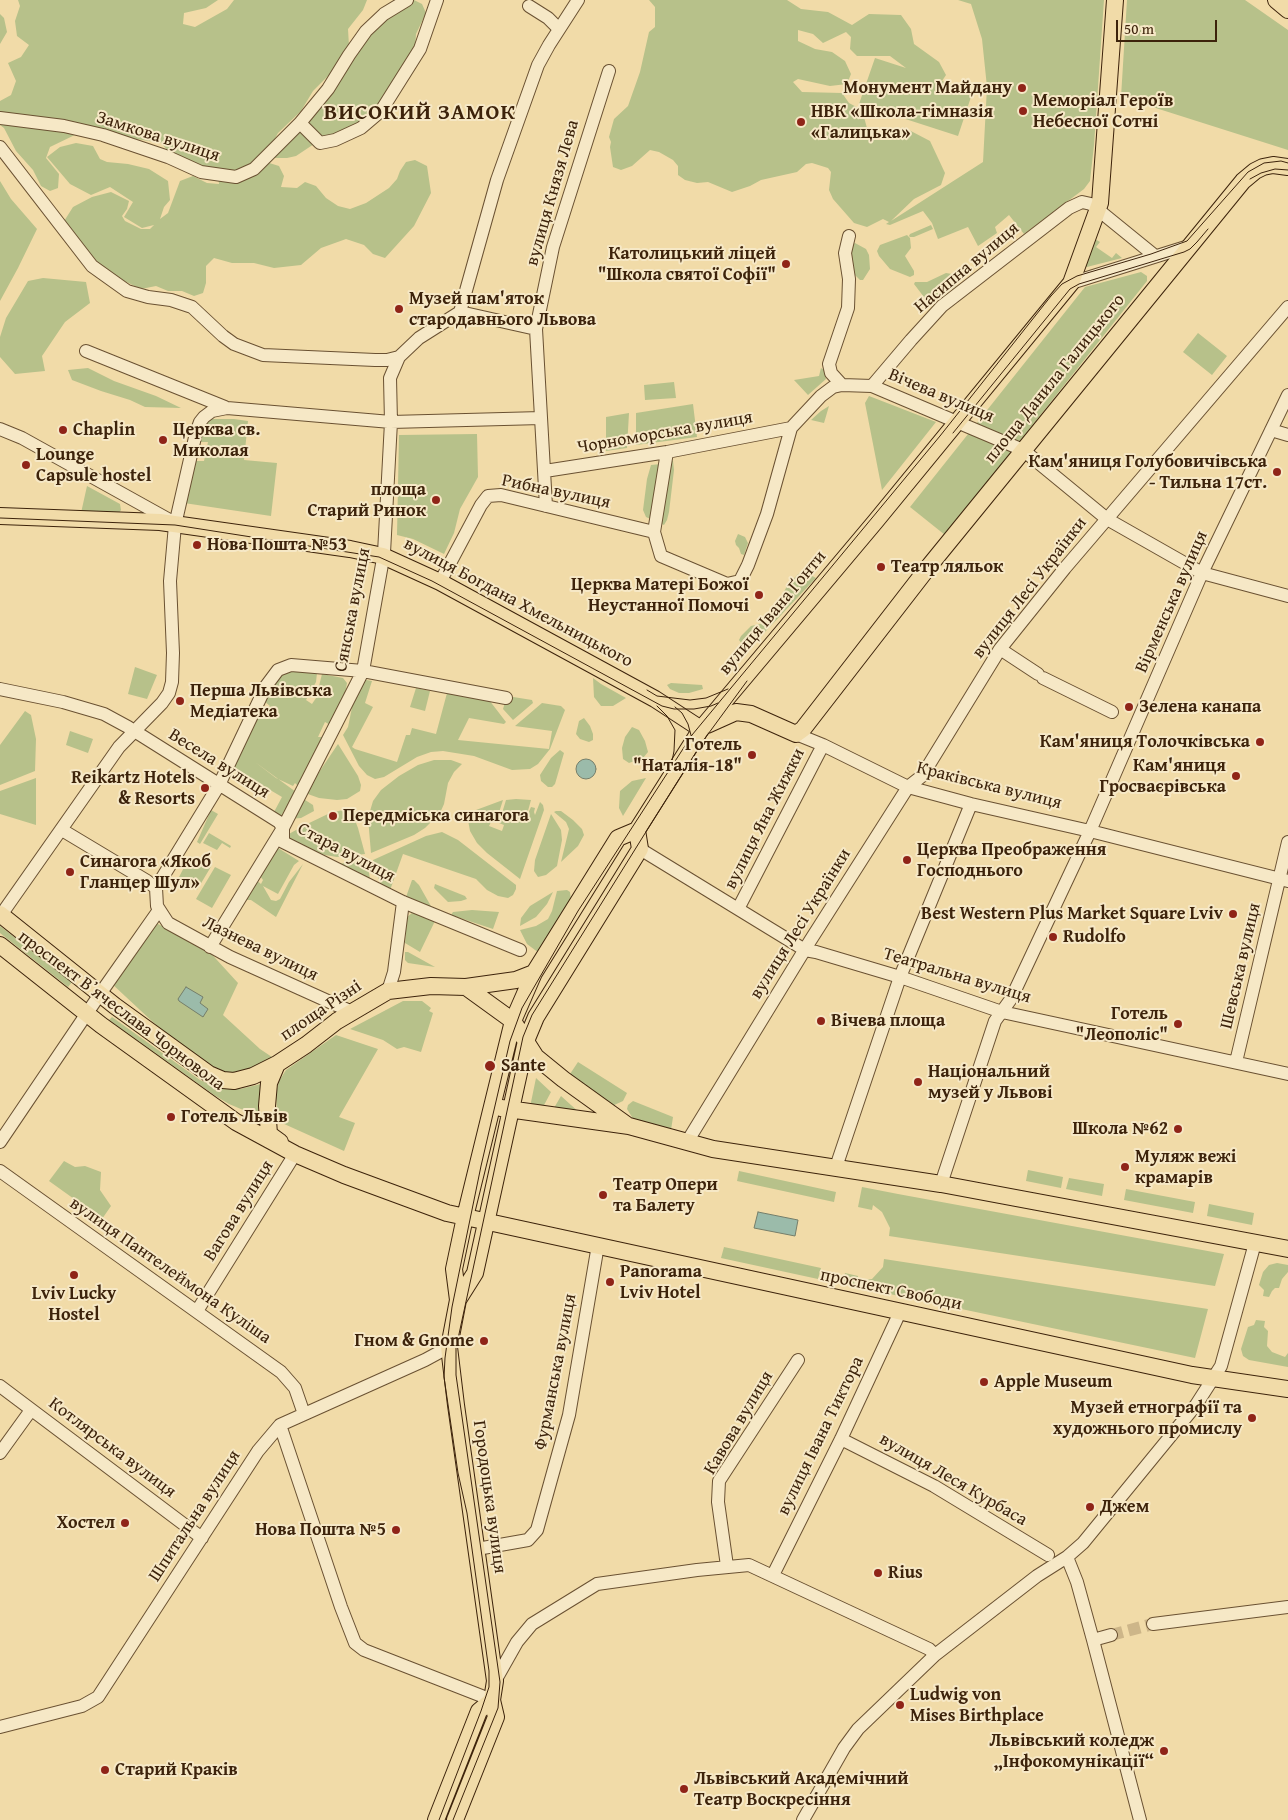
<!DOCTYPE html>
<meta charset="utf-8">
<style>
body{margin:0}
#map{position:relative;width:1288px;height:1820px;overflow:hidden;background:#f1dba8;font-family:"Gentium Book Plus",serif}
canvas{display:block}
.scale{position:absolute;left:1116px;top:20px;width:101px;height:22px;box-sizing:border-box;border:2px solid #3d230b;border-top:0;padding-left:6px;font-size:15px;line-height:18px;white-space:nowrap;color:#3d230b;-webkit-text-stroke:4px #f6e8c6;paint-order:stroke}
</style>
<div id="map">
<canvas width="1288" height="1820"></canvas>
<div class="scale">50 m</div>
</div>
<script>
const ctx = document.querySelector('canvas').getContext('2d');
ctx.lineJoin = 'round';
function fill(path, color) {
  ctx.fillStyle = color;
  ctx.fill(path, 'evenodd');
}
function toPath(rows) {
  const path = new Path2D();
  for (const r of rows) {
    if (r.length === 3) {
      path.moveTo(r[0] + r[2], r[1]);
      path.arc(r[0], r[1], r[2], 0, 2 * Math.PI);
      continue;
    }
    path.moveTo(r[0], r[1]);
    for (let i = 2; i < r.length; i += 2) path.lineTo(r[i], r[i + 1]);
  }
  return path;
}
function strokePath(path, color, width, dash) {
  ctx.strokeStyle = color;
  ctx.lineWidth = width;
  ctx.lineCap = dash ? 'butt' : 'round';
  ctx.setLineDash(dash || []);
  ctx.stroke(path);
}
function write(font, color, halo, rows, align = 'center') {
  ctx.font = font + ' "Gentium Book Plus",serif';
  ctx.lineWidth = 4;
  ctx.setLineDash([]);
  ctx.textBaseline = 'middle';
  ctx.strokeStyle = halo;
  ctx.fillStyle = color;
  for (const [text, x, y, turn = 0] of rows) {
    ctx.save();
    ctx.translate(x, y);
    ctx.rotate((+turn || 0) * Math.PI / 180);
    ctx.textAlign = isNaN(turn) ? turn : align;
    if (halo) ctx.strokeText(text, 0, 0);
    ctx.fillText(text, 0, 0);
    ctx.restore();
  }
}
fill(toPath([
 [18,0,218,0,206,8,184,13,183,24,195,27,227,9,234,0,367,0,363,10,348,29,349,46,332,72,313,91,301,111,278,133,267,153,266,162,279,166,284,176,281,187,297,188,305,182,316,186,326,198,338,206,350,209,366,203,389,188,397,179,400,171,406,162,415,160,427,166,431,193,414,226,385,258,373,254,364,245,346,239,321,248,301,265,274,268,254,263,232,263,214,258,206,266,206,283,203,293,194,296,182,291,168,291,156,286,141,289,120,279,90,269,79,260,66,240,61,226,73,207,92,197,111,192,129,201,127,209,122,216,125,221,141,229,150,229,154,225,142,228,124,217,133,202,110,187,91,195,70,184,47,157,60,147,76,143,93,146,100,159,107,162,128,164,149,169,168,181,170,200,164,207,160,219,168,213,180,181,193,176,207,183,219,184,218,174,196,168,171,154,161,143,124,137,81,132,50,147,46,158,59,174,58,188,50,191,41,186,33,170,16,151,4,128,0,125,0,101,11,95,16,81,8,63,21,57,29,45,17,36,15,21,20,6],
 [414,0,422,4,426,13,416,34,415,49,379,109,361,126,325,139,308,124,358,48,402,4],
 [649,0,787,0,801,9,828,12,852,25,869,14,901,15,911,29,914,44,939,62,946,75,942,81,973,91,958,136,859,104,875,58,906,68,890,56,857,56,850,49,851,37,846,32,823,43,813,34,798,30,798,41,815,49,832,52,845,61,851,74,847,84,830,86,798,79,793,82,802,92,842,93,849,103,862,110,867,128,876,140,891,140,907,129,930,141,945,173,941,185,914,199,891,221,983,162,987,87,982,39,971,4,958,0,1104,0,1094,145,1090,181,1084,189,1024,234,1009,215,995,227,997,233,978,246,968,227,938,239,932,223,923,211,890,225,886,224,889,222,883,219,867,227,854,223,833,199,829,190,831,172,828,168,812,163,806,164,797,172,761,180,750,186,732,192,708,182,697,183,685,180,678,175,678,166,673,160,659,152,650,150,632,166,621,170,613,167,610,147,611,142,609,137,614,119,628,106,640,72,649,32,655,27,655,7],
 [1127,0,1245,0,1288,30,1288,150,1121,97],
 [0,14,4,18,7,32,0,44],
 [303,127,317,142,296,156,287,158,273,158],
 [0,181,11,199,37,229,18,268,0,301],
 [931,225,933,229,914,237,910,237,909,236,910,234],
 [907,235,910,238,911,248,905,256,914,271,914,275,910,277,890,269,879,256,877,251,880,245],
 [1095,239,1100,242,1096,247,1112,258,1116,253,1122,258,1083,268],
 [855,243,866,249,869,255,870,269,863,280,860,280,854,274,849,246],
 [1141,272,1147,276,1147,281,945,535,910,507,1085,287],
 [946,273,952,274,957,283,956,286,936,301,931,303,927,301,914,284,915,282,927,282],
 [43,278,86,282,90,303,65,322,42,356,45,371,15,374,0,357,0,337,6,318,28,281],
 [1198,333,1227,356,1212,375,1183,352],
 [88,368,114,381,156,396,181,408,145,407,130,400,101,391,72,380,68,370],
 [821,368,824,370,826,379,808,395,794,380,819,376],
 [674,382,676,398,645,400,644,385],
 [869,396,936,422,882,490,865,403],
 [693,404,697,437,636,445,636,413],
 [829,406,824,423,811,420,821,411],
 [629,413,627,448,606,451,606,417],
 [209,419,234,419,248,421,244,460,277,463,271,516,184,503,194,461,204,461,208,442,198,442,202,426],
 [477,434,478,477,460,509,454,533,444,554,413,539,397,535,399,435],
 [669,459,673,461,674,470,669,512,667,520,664,525,646,517,643,510,647,479,651,465,661,464],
 [87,486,120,504,121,510,119,513,81,513],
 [738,534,745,537,748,543,744,555,741,554,739,548,736,545,735,541],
 [805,572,816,578,749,649,742,644,739,640,741,636,751,626,764,623,771,617,787,586,798,574],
 [135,667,157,675,147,699,128,694],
 [284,669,317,673,316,682,306,700,312,704,316,698,322,674,343,678,347,683,340,722,332,726,325,722,318,737,328,737,299,787,295,783,293,786,276,778,255,762,296,792,281,816,274,812,282,797,233,768,260,710,263,714,270,706,264,701],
 [593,678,601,684,626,698,613,706,601,706,594,697],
 [361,679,372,681,365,703,373,707,352,747,355,749,397,762,406,735,410,735,412,728,436,734,447,693,486,696,506,722,504,724,469,718,458,740,549,749,552,731,515,726,542,703,561,706,565,710,550,749,538,764,530,769,512,770,474,756,443,751,431,752,417,757,384,777,375,779,367,775,359,766,343,735,348,727,357,683],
 [671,683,702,685,703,689,689,693,679,693,670,689,667,685],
 [416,688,430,691,425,711,410,707],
 [507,696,532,700,533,703,513,720,503,709],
 [25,711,31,715,36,739,35,771,0,785,0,745],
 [584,718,590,726,593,734,593,740,589,742,580,739,576,734,579,721],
 [632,727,639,730,645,741,648,752,643,758,629,763,623,759,622,748,625,737],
 [70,731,93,739,88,753,66,745],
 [338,744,358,776,361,785,360,791,347,799,337,800,319,798,305,793],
 [560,750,564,753,555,784,552,787,548,787,541,781,540,775,551,758],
 [434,760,451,760,462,764,454,772,448,783,444,804,440,813,425,828,414,835,371,853,368,818,373,801,381,790,399,776,418,765],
 [36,778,36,825,0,814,0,791],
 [646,778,623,816,619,808,620,791,632,781],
 [302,798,313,805,314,811,301,818,288,819],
 [516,799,531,800,526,818,531,807,535,808,534,812,535,815,540,802,543,805,544,810,520,879,487,853,477,843,470,831,468,820,471,814,476,810,503,800,496,822,492,820,489,826,502,831,504,825,499,823,506,800],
 [211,810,218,814,200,844,197,842],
 [343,810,353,815,358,828,365,854,337,857,325,855,293,845,287,835,305,825,330,813],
 [556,811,561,811,573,820,582,829,584,835,578,846,561,862,569,829,566,822,554,812],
 [551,814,561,830,562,840,557,866,546,875,538,877,534,871,535,860],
 [442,832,458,840,516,885,516,889,513,895,508,898,498,896,487,890,476,879,403,854,389,893,384,891,377,875,373,860,426,836],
 [209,833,231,846,230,848,222,843,217,850,203,843],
 [274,847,278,848,299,861,294,865,278,894,263,886,271,900,276,901,280,899,289,882,303,864,276,917,251,900,246,900,255,879,261,884,263,880,260,876],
 [190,856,212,865,197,890,179,877],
 [367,861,371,885,335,864,347,863],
 [215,867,231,875,212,908,196,899],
 [412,880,414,880,419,885,432,908,405,900],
 [435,884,465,896,467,899,461,901,448,902,434,888],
 [567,890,570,892,571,900,539,953,527,944,520,930,536,926,548,919,552,911,557,891],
 [553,892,547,904,536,917,520,926,521,918,530,906],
 [472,910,499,912,493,929,451,915,453,912],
 [412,913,435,921,420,952,405,943,407,917],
 [154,922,206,948,238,983,223,1015,260,1049,275,1059,251,1074,219,1074,169,1037,111,983],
 [0,926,72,982,68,987,0,933],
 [405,952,408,952,435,967,408,963,405,960],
 [403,1001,422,1001,431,1008,429,1011,433,1013,421,1052,404,1047,397,1049,383,1040,350,1029],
 [112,1017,200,1080,223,1089,240,1089,261,1084,258,1114,248,1112,229,1104,214,1095,109,1020],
 [336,1035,378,1049,339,1117,355,1123,344,1151,282,1123,277,1112,276,1094,279,1081,286,1070],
 [578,1062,627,1093,623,1101,612,1106,605,1103,570,1074],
 [536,1078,551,1092,543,1107,530,1107],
 [561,1096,581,1114,554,1108],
 [633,1101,673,1117,671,1130,635,1122,627,1109,628,1105],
 [64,1161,75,1167,85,1166,101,1172,100,1190,111,1206,102,1219,49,1181],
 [1028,1170,1063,1177,1061,1188,1026,1181],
 [739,1171,836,1192,834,1202,737,1181],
 [1069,1178,1104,1184,1102,1196,1066,1189],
 [862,1187,898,1194,1224,1254,1215,1286,889,1236,890,1228,882,1212,873,1205,872,1210,858,1207],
 [1126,1189,1195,1202,1193,1213,1124,1200],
 [1209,1204,1254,1213,1252,1225,1207,1216],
 [724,1247,821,1268,818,1279,721,1258],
 [884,1259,1208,1309,1195,1358,842,1284,845,1273,858,1276,857,1281,872,1279,883,1267],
 [1277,1263,1288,1265,1288,1272,1282,1279,1279,1288,1275,1288,1272,1291,1269,1297,1263,1296,1264,1290,1259,1285,1263,1272,1269,1265],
 [1256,1320,1265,1321,1264,1327,1268,1331,1267,1346,1272,1352,1285,1357,1288,1353,1288,1367,1249,1360,1243,1356,1241,1349,1248,1327,1254,1325]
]), '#b7c18a');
const water = toPath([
 [586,769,10],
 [186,987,203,997,200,1003,208,1009,203,1017,179,1001,178,999,186,987],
 [758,1212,798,1220,795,1236,754,1228,758,1212]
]);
fill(water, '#9bbbaa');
strokePath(water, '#757e6a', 1);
strokePath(toPath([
 [1111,1635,1153,1624]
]), '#cdb689', 12, [12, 6]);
const minor = toPath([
 [529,6,548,18,559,29],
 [0,118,64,126,103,135,168,157,201,172,236,177,254,169,300,123,328,89,349,55,366,31,384,14,407,0],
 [300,123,320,143,335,140,361,128,381,111,420,49,437,0],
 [0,147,92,266,127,291,148,297,171,300,192,307,223,336,234,344,263,355,375,360,387,360,399,357],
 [1071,283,1189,246],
 [460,312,497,180,538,65,549,45,578,0],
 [86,351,225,407],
 [842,385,831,373,829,364,848,308,849,279,845,253,849,236],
 [872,386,911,340,942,306,1069,208,1082,202,1091,204,1155,256],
 [0,429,22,438,175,523],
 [1271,430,1288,435],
 [667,452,654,532,661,556,727,584,740,581,748,565,767,514,791,428,821,396,833,387,842,385,872,386,1023,450,1107,519,1202,573,1288,596],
 [545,471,667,452,791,428],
 [546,506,536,329,553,247,609,71],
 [440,582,481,505,488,496,501,495,654,532],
 [1000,649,1038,674],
 [1043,678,1112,712],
 [0,689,63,702,104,714,128,727,279,822,283,828,283,842,403,902,520,950],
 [796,734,823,745,908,787,971,804,1090,831,1288,881],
 [62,830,147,881,156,888],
 [640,849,805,950,816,952,900,977,1002,1012,1288,1074],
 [738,909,823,745],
 [1,915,119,747,162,703,169,693,172,682,173,653,170,581,175,525,196,433,200,422,204,417,212,411,227,408,391,422,541,418],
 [210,947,283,828,363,671,384,553,391,422,390,378,399,357,419,338,460,312,536,329],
 [388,991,394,972,403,902],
 [352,1012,230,957,168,923,157,906,156,888,219,785,266,686,278,670,291,665,363,671,506,698],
 [1236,1062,1288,842],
 [0,1142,100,994,159,910],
 [687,1142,810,941,908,787,922,776,1000,649,1065,568,1288,307],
 [836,1167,900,977,971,804],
 [0,1171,281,1372,295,1388,304,1414],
 [941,1184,995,1021,1011,999,1090,831,1202,573,1288,395],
 [197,1311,295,1154],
 [0,1386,202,1538],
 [280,1425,341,1607,355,1643,364,1650,492,1700],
 [841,1439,934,1486,1048,1555],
 [0,1453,31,1410],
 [477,1549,528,1540,537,1530,569,1415,598,1245],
 [1067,1557,1077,1582,1093,1640,1140,1820],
 [727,1566,718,1502,719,1481,798,1360],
 [773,1575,841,1439,900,1312],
 [1153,1624,1288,1607],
 [1093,1640,1111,1635],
 [495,1681,517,1642,532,1624,597,1584,697,1570,749,1565,929,1649,935,1655],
 [0,1727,82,1706,98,1697,258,1451,280,1425,425,1360,449,1347],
 [803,1820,844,1748,858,1729,935,1655,1037,1576,1067,1557,1083,1543,1196,1405,1221,1366,1255,1243]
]);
const major = toPath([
 [1276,0,1288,10],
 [0,516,160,522,350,549,383,556,440,582,655,699,701,729],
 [707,725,736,712,751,714,796,734,803,729,930,565,1243,181,1255,171,1263,167,1273,165,1288,167],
 [0,914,115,1006,209,1074,223,1080,234,1081,253,1076,277,1064,306,1045,337,1021,388,991,431,986,466,987,516,980,534,973],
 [0,945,101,1025,236,1122,295,1154,344,1175,447,1213,1192,1375,1288,1389],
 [466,987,513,1021,536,1057,563,1079,627,1125],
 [277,1064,269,1083,267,1106,269,1134,280,1142],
 [501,1108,629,1126,713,1149,941,1184,1288,1249],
 [458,1300,454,1269,465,1217,513,1021,534,973,618,838,637,830,701,729,875,522,1071,283,1100,203,1115,0],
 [436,1820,479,1711,492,1700],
 [455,1820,496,1717,492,1700,495,1681,456,1405,449,1347,458,1300,475,1273,526,1041,536,1017,640,849,637,830]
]);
strokePath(minor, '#6a5132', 14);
strokePath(major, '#3d230b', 18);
strokePath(minor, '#f6e8c6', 12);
strokePath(major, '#f1dba8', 16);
strokePath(toPath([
 [1250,179,1261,173,1275,169,1288,170],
 [953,433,1070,289,1079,284,1184,252,1190,249,1197,242,1208,229],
 [0,518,175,525,379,557,432,581,662,706,674,709,694,709,711,706,718,703],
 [647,690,657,696,690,700,706,698,728,689],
 [657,706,667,716,675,730,674,751,672,761],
 [675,707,682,713,688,724,692,739],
 [439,1820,481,1711,489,1687,489,1671,467,1513,458,1473,444,1377,445,1358,452,1307,481,1166,510,1041,522,1008,578,911,692,735,940,436,1051,296,1062,284,1077,276,1151,254,1187,241,1248,172,1264,163,1281,161,1288,163],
 [453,1820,498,1708,500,1682,456,1375,456,1348,523,1037,532,1015,644,835,703,741,747,681]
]), '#3d230b', 1);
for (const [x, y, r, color] of [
 [1022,88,5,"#8f2418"],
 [1023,111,5,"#8f2418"],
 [801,122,5,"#8f2418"],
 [786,264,5,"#8f2418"],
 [399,309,5,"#8f2418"],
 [63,430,5,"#8f2418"],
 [163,440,5,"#8f2418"],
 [26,465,5,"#8f2418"],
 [1277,472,5,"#8f2418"],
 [436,500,5,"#8f2418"],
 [197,545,5,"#8f2418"],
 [881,567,5,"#8f2418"],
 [759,595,5,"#8f2418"],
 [180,701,5,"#8f2418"],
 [1129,707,5,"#8f2418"],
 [1260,742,5,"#8f2418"],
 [752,755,5,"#8f2418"],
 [1236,776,5,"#8f2418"],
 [205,788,5,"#8f2418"],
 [333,816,5,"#8f2418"],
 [907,860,5,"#8f2418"],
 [70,872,5,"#8f2418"],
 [1233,914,5,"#8f2418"],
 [1053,937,5,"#8f2418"],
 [821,1021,5,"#8f2418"],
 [1178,1024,5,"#8f2418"],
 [490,1066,6,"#8f2418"],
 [918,1082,5,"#8f2418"],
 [171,1117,5,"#8f2418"],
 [1178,1129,5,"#8f2418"],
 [1125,1167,5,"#8f2418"],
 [603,1195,5,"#8f2418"],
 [74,1275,5,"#8f2418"],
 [610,1282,5,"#8f2418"],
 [484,1341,5,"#8f2418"],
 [984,1382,5,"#8f2418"],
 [1252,1418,5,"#8f2418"],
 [1090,1507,5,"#8f2418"],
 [125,1523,5,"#8f2418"],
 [396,1530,5,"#8f2418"],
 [878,1573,5,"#8f2418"],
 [900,1705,5,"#8f2418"],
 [1164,1751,5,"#8f2418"],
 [105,1770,5,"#8f2418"],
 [684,1789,5,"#8f2418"]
]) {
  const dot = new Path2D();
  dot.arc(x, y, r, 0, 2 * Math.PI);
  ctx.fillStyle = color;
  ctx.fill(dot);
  strokePath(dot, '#f6e8c6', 2);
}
write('bold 18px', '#3d230b', '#f6e8c6', [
 ["Монумент Майдану",1012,88,"right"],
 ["Меморіал Героїв",1033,101],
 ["Небесної Сотні",1033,122],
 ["НВК «Школа-гімназія",811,112],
 ["«Галицька»",811,133],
 ["Католицький ліцей",776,254,"right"],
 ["\"Школа святої Софії\"",776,275,"right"],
 ["Музей пам'яток",409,299],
 ["стародавнього Львова",409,320],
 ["Chaplin",73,430],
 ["Церква св.",173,430],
 ["Миколая",173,451],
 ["Lounge",36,455],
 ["Capsule hostel",36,476],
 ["Кам'яниця Голубовичівська",1267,462,"right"],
 ["- Тильна 17ст.",1267,483,"right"],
 ["площа",426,490,"right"],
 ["Старий Ринок",426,511,"right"],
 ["Нова Пошта №53",207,545],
 ["Театр ляльок",891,567],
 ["Церква Матері Божої",749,585,"right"],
 ["Неустанної Помочі",749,606,"right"],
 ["Перша Львівська",190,691],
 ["Медіатека",190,712],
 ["Зелена канапа",1139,707],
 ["Кам'яниця Толочківська",1250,742,"right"],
 ["Готель",742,745,"right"],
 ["\"Наталія-18\"",742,766,"right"],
 ["Кам'яниця",1226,766,"right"],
 ["Гросваєрівська",1226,787,"right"],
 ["Reikartz Hotels",195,778,"right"],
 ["& Resorts",195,799,"right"],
 ["Передміська синагога",343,816],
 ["Церква Преображення",917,850],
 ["Господнього",917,871],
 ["Синагога «Якоб",80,862],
 ["Гланцер Шул»",80,883],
 ["Best Western Plus Market Square Lviv",1223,914,"right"],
 ["Rudolfo",1063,937],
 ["Готель",1168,1014,"right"],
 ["\"Леополіс\"",1168,1035,"right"],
 ["Вічева площа",831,1021],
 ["Sante",501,1066],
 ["Національний",928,1072],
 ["музей у Львові",928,1093],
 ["Готель Львів",181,1117],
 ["Школа №62",1168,1129,"right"],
 ["Муляж вежі",1135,1157],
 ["крамарів",1135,1178],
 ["Театр Опери",613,1185],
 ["та Балету",613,1206],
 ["Panorama",620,1272],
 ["Lviv Hotel",620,1293],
 ["Lviv Lucky",74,1294,"center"],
 ["Hostel",74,1315,"center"],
 ["Гном & Gnome",474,1341,"right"],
 ["Apple Museum",994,1382],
 ["Музей етнографії та",1242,1408,"right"],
 ["художнього промислу",1242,1429,"right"],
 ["Джем",1100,1507],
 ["Хостел",115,1523,"right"],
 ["Нова Пошта №5",386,1530,"right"],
 ["Rius",888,1573],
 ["Ludwig von",910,1695],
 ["Mises Birthplace",910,1716],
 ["Львівський коледж",1154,1741,"right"],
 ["„Інфокомунікації“",1154,1762,"right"],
 ["Старий Краків",115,1770],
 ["Львівський Академічний",694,1779],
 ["Театр Воскресіння",694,1800]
], 'left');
write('18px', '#3d230b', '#f6e8c6', [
 ["Замкова вулиця",158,137,18],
 ["вулиця Князя Лева",553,193,-74],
 ["Насипна вулиця",967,268,-40],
 ["площа Данила Галицького",1055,379,-51],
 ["Вічева вулиця",941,396,23],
 ["Чорноморська вулиця",665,433,-10],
 ["Рибна вулиця",556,492,12],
 ["вулиця Лесі Українки",1030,588,-52],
 ["Вірменська вулиця",1172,602,-66],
 ["вулиця Богдана Хмельницького",518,603,28],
 ["Сянська вулиця",353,610,-79],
 ["вулиця Івана Ґонти",773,613,-50],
 ["Весела вулиця",219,764,32],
 ["Краківська вулиця",989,786,14],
 ["вулиця Яна Жижки",765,819,-63],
 ["Стара вулиця",346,853,28],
 ["вулиця Лесі Українки",801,924,-58],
 ["Лазнева вулиця",260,949,26],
 ["Шевська вулиця",1241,966,-77],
 ["Театральна вулиця",957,976,17],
 ["проспект Вʼячеслава Чорновола",121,1011,37],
 ["площа Різні",321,1011,-34],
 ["Вагова вулиця",239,1211,-58],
 ["вулиця Пантелеймона Куліша",170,1271,35],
 ["проспект Свободи",891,1290,12],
 ["Фурманська вулиця",556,1372,-79],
 ["Кавова вулиця",739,1423,-59],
 ["вулиця Івана Тиктора",821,1436,-64],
 ["Котлярська вулиця",112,1448,37],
 ["вулиця Леся Курбаса",953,1480,30],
 ["Городоцька вулиця",489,1497,82],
 ["Шпитальна вулиця",195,1516,-57]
]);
ctx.letterSpacing = '1px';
write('bold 22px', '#3d230b', '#f6e8c6', [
 ["ВИСОКИЙ ЗАМОК",420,113]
]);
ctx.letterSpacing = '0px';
</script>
